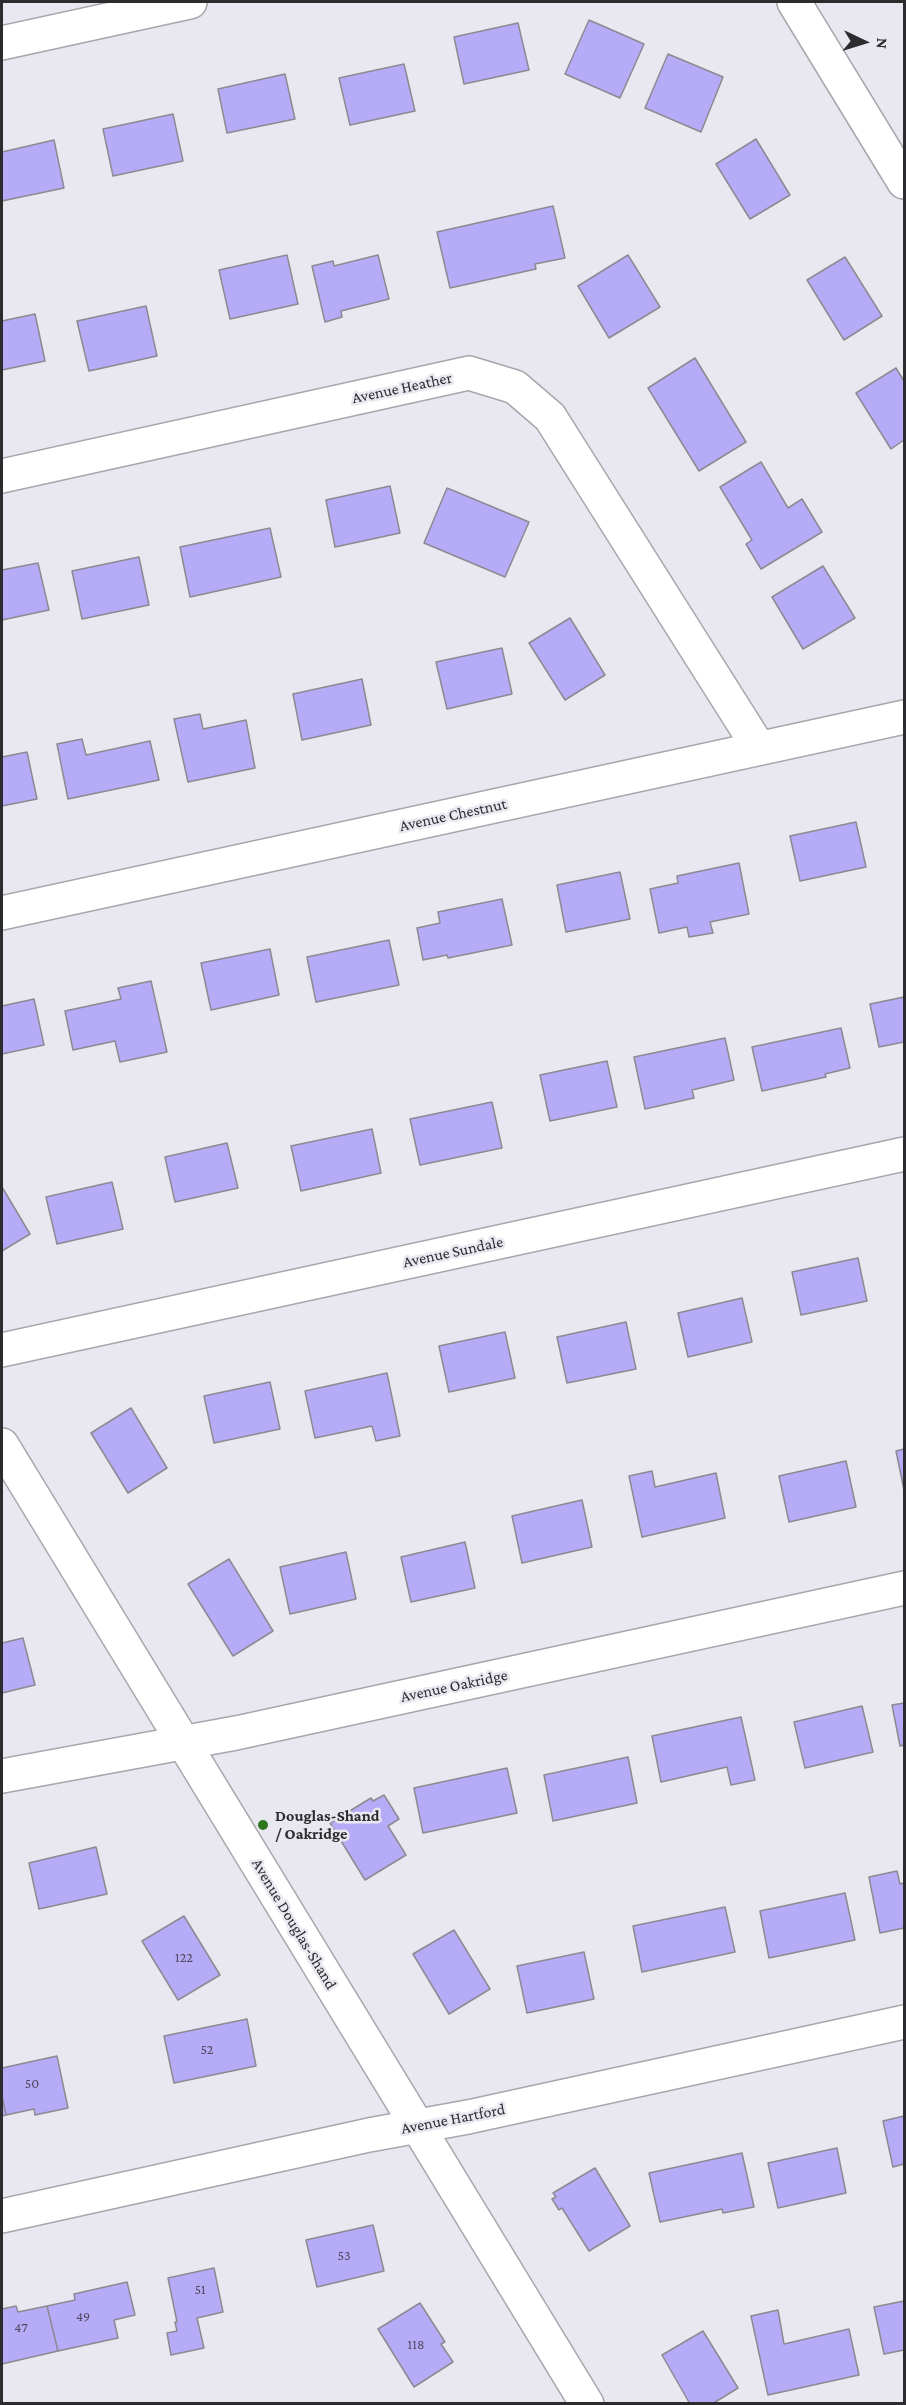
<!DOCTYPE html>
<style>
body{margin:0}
#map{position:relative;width:906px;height:2405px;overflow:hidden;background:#e9e8f0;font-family:"Crimson Pro",serif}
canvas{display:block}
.frame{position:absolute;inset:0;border:3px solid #2c2b2e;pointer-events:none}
.north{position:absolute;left:834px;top:12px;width:60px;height:60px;-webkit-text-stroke:4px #e9e8f0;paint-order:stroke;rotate:94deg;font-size:16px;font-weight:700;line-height:24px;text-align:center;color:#2c2b2e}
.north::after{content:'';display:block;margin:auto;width:21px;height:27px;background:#2c2b2e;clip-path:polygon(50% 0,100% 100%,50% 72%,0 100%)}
</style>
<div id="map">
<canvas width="906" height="2405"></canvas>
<div class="frame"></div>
<div class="north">N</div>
</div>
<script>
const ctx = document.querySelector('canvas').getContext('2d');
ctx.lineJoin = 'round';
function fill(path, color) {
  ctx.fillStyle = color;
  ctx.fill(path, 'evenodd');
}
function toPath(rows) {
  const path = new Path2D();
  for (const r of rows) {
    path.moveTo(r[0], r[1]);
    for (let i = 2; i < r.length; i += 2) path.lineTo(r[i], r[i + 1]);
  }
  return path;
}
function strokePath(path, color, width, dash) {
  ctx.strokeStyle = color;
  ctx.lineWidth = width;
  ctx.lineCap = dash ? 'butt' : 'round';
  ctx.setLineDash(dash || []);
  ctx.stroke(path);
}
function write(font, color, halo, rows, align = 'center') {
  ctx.font = font + ' "Crimson Pro",serif';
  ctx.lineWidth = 5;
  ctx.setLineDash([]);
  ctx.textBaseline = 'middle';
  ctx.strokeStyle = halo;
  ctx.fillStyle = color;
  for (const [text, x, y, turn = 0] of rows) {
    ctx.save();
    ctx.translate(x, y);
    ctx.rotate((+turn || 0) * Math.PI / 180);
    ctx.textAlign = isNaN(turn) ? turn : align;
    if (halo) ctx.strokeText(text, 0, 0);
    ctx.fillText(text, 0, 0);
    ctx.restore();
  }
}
const building = toPath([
 [589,20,644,44,620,98,565,74,589,20],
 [518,23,529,70,464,84,454,37,518,23],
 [668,54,723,77,701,132,645,108,668,54],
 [404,64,415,111,350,125,339,78,404,64],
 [285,74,295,119,227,133,218,89,285,74],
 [173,114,183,161,113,176,103,129,173,114],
 [756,139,790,195,750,219,716,164,756,139],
 [54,140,64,188,2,201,2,152,54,140],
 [553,206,565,258,535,264,536,269,450,288,437,232,553,206],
 [287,255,298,304,230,319,219,270,287,255],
 [378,255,389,299,341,311,342,317,325,322,312,266,333,261,334,266,378,255],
 [628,255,660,307,609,338,578,286,628,255],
 [845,257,882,316,844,340,807,280,845,257],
 [146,306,157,356,89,371,77,321,146,306],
 [35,314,45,361,2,370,2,321,35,314],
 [695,358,746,442,699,471,648,388,695,358],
 [896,368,904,381,904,440,891,449,856,393,896,368],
 [761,462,788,508,802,499,822,532,761,569,746,544,752,540,720,487,761,462],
 [390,486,400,533,335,547,326,500,390,486],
 [447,488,529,522,505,577,424,543,447,488],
 [270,528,281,577,190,597,180,547,270,528],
 [139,557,149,605,82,619,72,571,139,557],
 [38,563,49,610,2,620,2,570,38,563],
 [823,566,855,618,803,649,772,597,823,566],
 [570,618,605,675,565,700,529,643,570,618],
 [502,648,512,694,447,709,436,662,502,648],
 [362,679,371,725,302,740,293,694,362,679],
 [200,714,203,729,246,720,255,768,188,782,174,719,200,714],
 [82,739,86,755,150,741,159,780,68,799,57,744,82,739],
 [27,752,37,799,2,806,2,757,27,752],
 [856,822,866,867,800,881,790,836,856,822],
 [739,863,749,914,710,922,713,933,689,937,687,927,659,933,650,889,678,883,677,876,739,863],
 [620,872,630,919,566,932,557,885,620,872],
 [502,899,512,945,448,958,447,955,423,960,417,928,440,923,438,912,502,899],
 [389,940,399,985,316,1002,307,957,389,940],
 [270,949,279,995,211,1010,201,963,270,949],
 [151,981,167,1052,120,1062,115,1041,73,1050,65,1011,121,999,118,988,151,981],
 [904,997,904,1042,879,1047,870,1004,904,997],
 [34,999,44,1045,2,1054,2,1006,34,999],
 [841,1028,850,1068,825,1074,826,1077,762,1091,752,1047,841,1028],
 [725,1038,734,1080,692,1090,694,1098,645,1109,634,1057,725,1038],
 [607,1061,617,1107,550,1121,540,1075,607,1061],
 [492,1102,502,1148,420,1165,410,1119,492,1102],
 [372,1129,381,1173,301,1191,291,1146,372,1129],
 [227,1143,238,1188,175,1202,165,1157,227,1143],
 [112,1182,123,1229,57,1244,46,1197,112,1182],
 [2,1187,30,1234,2,1251,2,1187],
 [858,1258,867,1301,801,1315,792,1272,858,1258],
 [742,1298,752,1342,688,1357,678,1313,742,1298],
 [626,1322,636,1369,567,1383,557,1337,626,1322],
 [505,1332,515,1378,449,1392,439,1346,505,1332],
 [387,1373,400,1436,376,1441,372,1426,315,1438,305,1391,387,1373],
 [270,1382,280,1429,214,1443,204,1396,270,1382],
 [131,1408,167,1468,128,1493,91,1433,131,1408],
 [904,1449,904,1490,896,1451,904,1449],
 [846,1461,856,1507,789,1522,779,1476,846,1461],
 [652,1471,655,1487,716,1473,725,1518,642,1537,629,1476,652,1471],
 [582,1500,592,1547,522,1563,512,1516,582,1500],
 [465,1542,475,1588,411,1602,401,1557,465,1542],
 [346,1552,356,1599,290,1614,280,1567,346,1552],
 [229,1559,273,1631,233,1656,188,1584,229,1559],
 [23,1638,35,1685,2,1693,2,1643,23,1638],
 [904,1703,904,1745,900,1746,892,1705,904,1703],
 [862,1706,873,1752,805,1768,794,1722,862,1706],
 [741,1717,755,1780,731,1785,727,1767,661,1782,652,1736,741,1717],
 [628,1757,637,1803,553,1821,544,1775,628,1757],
 [507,1768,517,1813,423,1833,414,1788,507,1768],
 [384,1795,399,1819,388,1826,406,1855,365,1880,330,1823,371,1798,373,1801,384,1795],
 [96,1847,107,1894,39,1909,29,1863,96,1847],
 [897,1871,900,1884,904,1883,904,1928,880,1933,869,1877,897,1871],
 [845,1893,855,1940,769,1958,760,1911,845,1893],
 [725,1907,735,1952,642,1972,633,1926,725,1907],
 [184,1916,220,1975,178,2000,142,1941,184,1916],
 [454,1930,490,1989,449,2014,413,1954,454,1930],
 [584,1952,594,1999,527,2013,517,1966,584,1952],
 [247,2019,256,2066,174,2083,164,2036,247,2019],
 [57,2056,68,2108,35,2115,34,2109,6,2115,2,2096,2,2068,57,2056],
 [2,2096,6,2115,2,2116,2,2096],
 [904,2116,904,2164,893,2167,883,2121,904,2116],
 [837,2148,846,2193,778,2208,768,2163,837,2148],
 [742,2153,754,2207,723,2213,722,2209,660,2222,649,2173,742,2153],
 [595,2168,630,2226,589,2251,562,2208,559,2210,552,2199,556,2197,553,2193,595,2168],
 [373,2225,384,2271,317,2287,306,2240,373,2225],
 [214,2268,223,2312,197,2318,204,2348,171,2355,167,2333,177,2331,175,2322,177,2322,168,2278,214,2268],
 [127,2282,135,2315,114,2320,118,2338,58,2351,47,2306,75,2300,74,2294,127,2282],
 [904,2301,904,2350,884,2354,874,2307,904,2301],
 [420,2303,445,2342,441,2344,453,2362,414,2387,378,2329,420,2303],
 [16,2306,18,2312,47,2306,58,2351,2,2364,2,2309,16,2306],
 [778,2310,784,2344,849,2329,859,2375,768,2395,751,2316,778,2310],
 [703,2331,738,2388,712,2404,690,2404,662,2355,703,2331]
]);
fill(building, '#b6abf7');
strokePath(building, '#8b8a91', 1.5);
const minor = toPath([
 [794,2,904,182],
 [2,43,190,2],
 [2,476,469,373,515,387,550,417,759,748],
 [2,913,904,717],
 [2,1350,904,1154],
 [2,1445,587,2404],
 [2,1776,236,1733,904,1588],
 [2,2216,369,2135,468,2117,904,2022]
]);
strokePath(minor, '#a6a6ad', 36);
strokePath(minor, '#fff', 33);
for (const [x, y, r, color] of [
 [263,1825,6,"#2d771c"]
]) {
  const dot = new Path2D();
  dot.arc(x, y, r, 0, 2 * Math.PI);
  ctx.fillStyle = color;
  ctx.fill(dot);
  strokePath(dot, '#e9e8f0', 2);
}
write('14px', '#4e4b60', null, [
 ["122",184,1958],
 ["52",207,2050],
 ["50",32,2084],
 ["53",344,2256],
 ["51",200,2290],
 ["49",83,2317],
 ["47",21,2328],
 ["118",416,2345]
]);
write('16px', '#2c2b2e', '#e9e8f0', [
 ["Avenue Heather",402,388,-12],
 ["Avenue Chestnut",453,815,-12],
 ["Avenue Sundale",453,1252,-12],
 ["Avenue Oakridge",454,1686,-12],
 ["Avenue Douglas-Shand",294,1924,59],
 ["Avenue Hartford",453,2119,-11]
]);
write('bold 16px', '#2c2b2e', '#e9e8f0', [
 ["Douglas-Shand",275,1816],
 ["/ Oakridge",275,1834]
], 'left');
</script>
